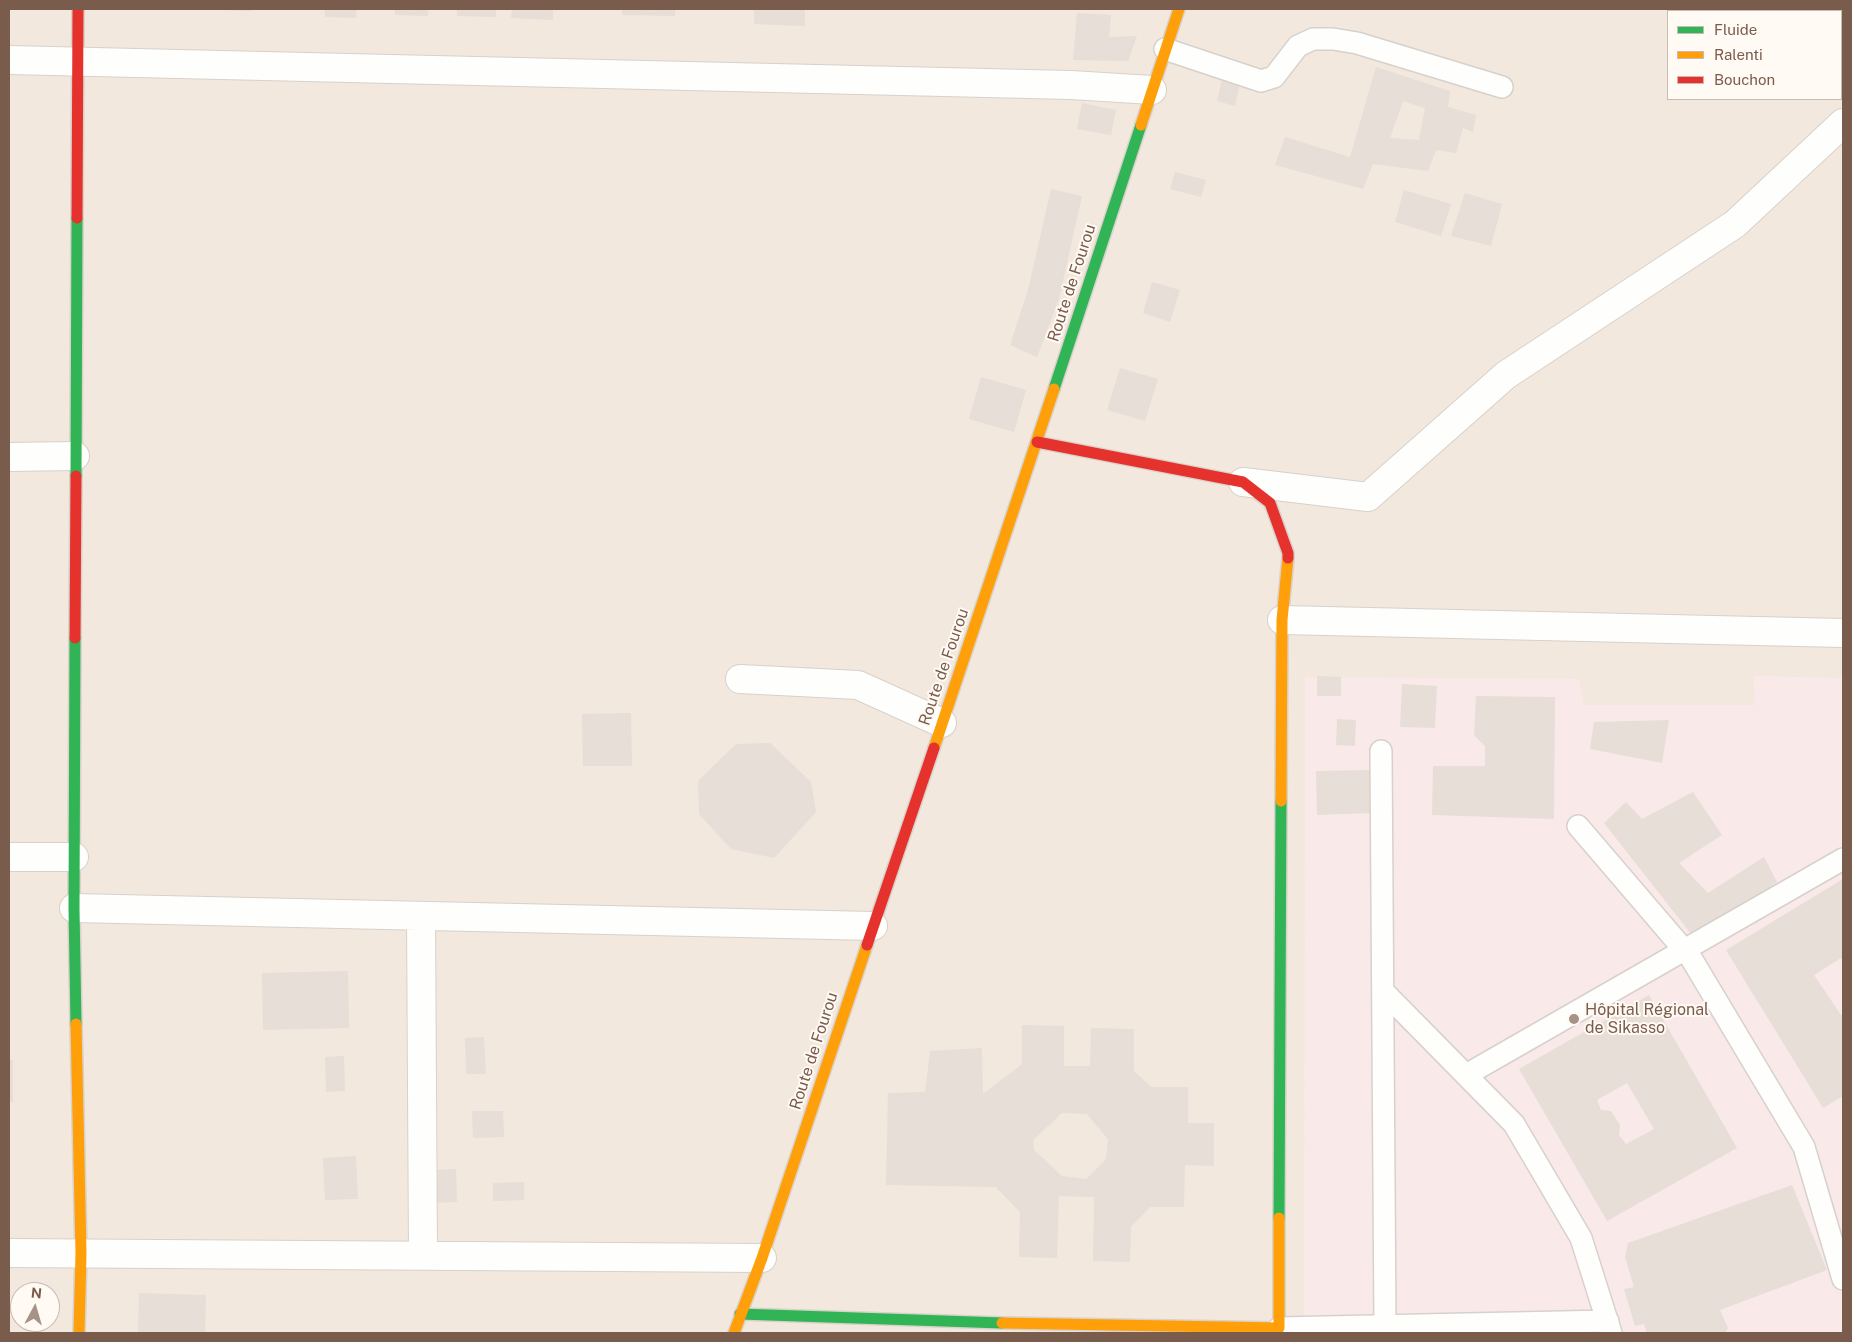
<!DOCTYPE html>
<meta charset="utf-8">
<style>
body{margin:0}
#map{position:relative;width:1852px;height:1342px;overflow:hidden;background:#f9f5f0;font-family:"Public Sans",sans-serif}
canvas{display:block}
.frame{position:absolute;inset:0;border:10px solid #7a5c4d;pointer-events:none}
.legend{position:absolute;left:1667px;top:10px;width:175px;height:90px;box-sizing:border-box;background:#fffaf3;border:1px solid #cabbb1;margin:0;padding:6px 9px;list-style:none;font-size:15px;color:#7a5c4d}
.legend li{display:flex;align-items:center;gap:10px;height:25px}
.legend b{width:25px;border:1px solid #cabbb1}
.north{position:absolute;left:10px;top:1282px;width:50px;height:50px;box-sizing:border-box;background:#fffaf3;border:1px solid #cabbb1;border-radius:50%;rotate:6deg;font-size:14px;font-weight:700;line-height:20px;text-align:center;color:#7a5c4d}
.north::after{content:'';display:block;margin:auto;width:18px;height:22px;background:#a69286;clip-path:polygon(50% 0,100% 100%,50% 72%,0 100%)}
</style>
<div id="map">
<canvas width="1852" height="1342"></canvas>
<div class="frame"></div>
<ul class="legend">
<li><b style="height:6px;background:#30b455"></b>Fluide</li>
<li><b style="height:6px;background:#ff9f0a"></b>Ralenti</li>
<li><b style="height:6px;background:#e5322d"></b>Bouchon</li>
</ul>
<div class="north">N</div>
</div>
<script>
const ctx = document.querySelector('canvas').getContext('2d');
ctx.lineJoin = 'round';
function fill(path, color) {
  ctx.fillStyle = color;
  ctx.fill(path, 'evenodd');
}
function toPath(rows) {
  const path = new Path2D();
  for (const r of rows) {
    path.moveTo(r[0], r[1]);
    for (let i = 2; i < r.length; i += 2) path.lineTo(r[i], r[i + 1]);
  }
  return path;
}
function strokePath(path, color, width, dash) {
  ctx.strokeStyle = color;
  ctx.lineWidth = width;
  ctx.lineCap = dash ? 'butt' : 'round';
  ctx.setLineDash(dash || []);
  ctx.stroke(path);
}
function write(font, color, halo, rows, align = 'center') {
  ctx.font = font + ' "Public Sans",sans-serif';
  ctx.lineWidth = 4;
  ctx.setLineDash([]);
  ctx.textBaseline = 'middle';
  ctx.strokeStyle = halo;
  ctx.fillStyle = color;
  for (const [text, x, y, turn = 0] of rows) {
    ctx.save();
    ctx.translate(x, y);
    ctx.rotate((+turn || 0) * Math.PI / 180);
    ctx.textAlign = isNaN(turn) ? turn : align;
    if (halo) ctx.strokeText(text, 0, 0);
    ctx.fillText(text, 0, 0);
    ctx.restore();
  }
}
fill(toPath([
 [9,9,1843,9,1843,1333,9,1333],
 [1668,11,1841,11,1841,99,1668,99],
 [20,1292,50,1292,50,1322,20,1322]
]), '#f2e8de');
fill(toPath([
 [1753,676,1843,678,1843,1333,1304,1333,1305,677,1579,679,1584,705,1755,705]
]), '#fae9e9');
fill(toPath([
 [221,9,251,9,251,11,221,10],
 [325,9,357,9,356,18,325,17],
 [395,9,428,9,428,16,395,15],
 [457,9,496,9,496,17,457,16],
 [512,9,553,9,553,20,511,18],
 [622,9,675,9,675,16,622,15],
 [754,9,805,9,805,26,754,24],
 [1077,13,1111,15,1109,37,1137,36,1128,61,1073,60],
 [1376,67,1450,91,1448,107,1476,115,1473,132,1463,128,1456,153,1436,150,1428,171,1373,164,1363,189,1275,165,1285,137,1350,157],
 [1403,101,1425,108,1419,140,1390,138],
 [1222,79,1240,83,1235,106,1217,101],
 [1082,103,1116,110,1111,135,1077,129],
 [1175,172,1206,180,1201,197,1170,189],
 [1051,189,1082,196,1059,299,1037,357,1010,345,1028,290],
 [1404,190,1451,204,1441,236,1395,222],
 [1465,193,1502,204,1491,246,1451,236],
 [1152,282,1180,290,1170,322,1143,313],
 [1120,368,1158,379,1145,421,1107,410],
 [981,377,1026,390,1014,432,969,419],
 [1317,676,1341,677,1341,696,1317,696],
 [1402,684,1437,686,1435,728,1400,727],
 [1476,696,1555,697,1554,819,1432,815,1433,766,1485,766,1485,746,1474,735],
 [631,713,632,766,583,766,582,714],
 [1337,719,1356,720,1355,746,1336,745],
 [1669,720,1662,763,1590,749,1594,722],
 [770,743,811,782,816,812,774,858,731,849,699,814,698,781,736,744],
 [1371,770,1371,813,1317,815,1316,771],
 [1693,792,1722,835,1679,863,1708,893,1764,857,1777,882,1696,940,1604,823,1626,802,1642,819],
 [1843,879,1843,962,1841,958,1814,975,1841,1015,1843,1014,1843,1096,1823,1108,1726,950],
 [348,971,349,1028,263,1030,262,973],
 [1649,995,1737,1148,1607,1221,1519,1069],
 [1627,1083,1654,1129,1626,1144,1619,1135,1620,1125,1611,1111,1601,1110,1597,1100],
 [1022,1025,1064,1026,1064,1066,1090,1066,1091,1028,1134,1029,1134,1071,1151,1087,1188,1087,1188,1123,1214,1123,1214,1166,1185,1165,1184,1207,1150,1207,1131,1227,1130,1262,1093,1261,1094,1197,1059,1196,1057,1258,1019,1257,1020,1212,996,1187,886,1185,888,1093,925,1092,930,1051,982,1048,983,1094,1022,1064],
 [1062,1113,1087,1114,1108,1139,1106,1159,1086,1179,1062,1176,1034,1150,1033,1140],
 [484,1037,486,1074,466,1074,465,1038],
 [344,1056,345,1091,326,1092,325,1057],
 [9,1060,13,1060,13,1102,9,1102],
 [472,1111,503,1111,504,1137,473,1138],
 [356,1156,358,1199,325,1200,323,1158],
 [456,1169,457,1202,431,1203,430,1170],
 [524,1182,524,1200,493,1201,493,1183],
 [1792,1185,1827,1270,1720,1310,1728,1328,1725,1333,1647,1333,1644,1324,1635,1326,1624,1289,1634,1287,1625,1257,1628,1243],
 [139,1293,206,1295,205,1333,138,1333]
]), '#e6ded7');
const lane = toPath([
 [1165,49,1261,81,1274,77,1298,46,1313,39,1333,39,1357,43,1502,87],
 [1381,751,1385,1326],
 [1578,826,1691,958,1804,1147,1843,1279],
 [1383,991,1514,1124,1581,1238,1611,1333],
 [1466,1075,1843,859],
 [1279,1328,1608,1321]
]);
const street = toPath([
 [9,60,1071,85,1152,90],
 [9,457,75,456],
 [1243,482,1368,497,1506,375,1735,224,1843,123],
 [1282,620,1843,633],
 [740,679,858,685,942,723],
 [9,857,74,857],
 [74,908,873,926],
 [421,916,423,1255],
 [9,1253,762,1258]
]);
const fast = toPath([
 [1054,389,1141,125],
 [76,476,77,218],
 [75,638,74,908,76,1024],
 [1279,1218,1281,801],
 [740,1314,1002,1323]
]);
const slow = toPath([
 [1141,125,1179,9],
 [934,748,1054,389],
 [1281,801,1282,620,1288,558],
 [76,1024,81,1253,79,1333],
 [1002,1323,1279,1328,1279,1218],
 [734,1333,762,1258,867,945]
]);
const jam = toPath([
 [77,218,78,9],
 [1037,442,1243,482,1270,503,1288,553,1288,558],
 [75,638,76,476],
 [867,945,934,748]
]);
strokePath(lane, '#d7d1cb', 24);
strokePath(street, '#d7d1cb', 30);
strokePath(fast, '#d9d2cb', 14);
strokePath(slow, '#d9d2cb', 14);
strokePath(jam, '#d9d2cb', 14);
strokePath(lane, '#fefefd', 21);
strokePath(street, '#fefefd', 28);
strokePath(fast, '#30b455', 11);
strokePath(slow, '#ff9f0a', 11);
strokePath(jam, '#e5322d', 11);
for (const [x, y, r, color] of [
 [1574,1019,6,"#a69286"]
]) {
  const dot = new Path2D();
  dot.arc(x, y, r, 0, 2 * Math.PI);
  ctx.fillStyle = color;
  ctx.fill(dot);
  strokePath(dot, '#fffaf3', 2);
}
write('16px', '#7a5c4d', '#fffaf3', [
 ["Route de Fourou",1072,283,-72],
 ["Route de Fourou",944,667,-71],
 ["Route de Fourou",814,1051,-72]
]);
write('16px', '#7a5c4d', '#fffaf3', [
 ["Hôpital Régional",1585,1010],
 ["de Sikasso",1585,1028]
], 'left');
</script>
